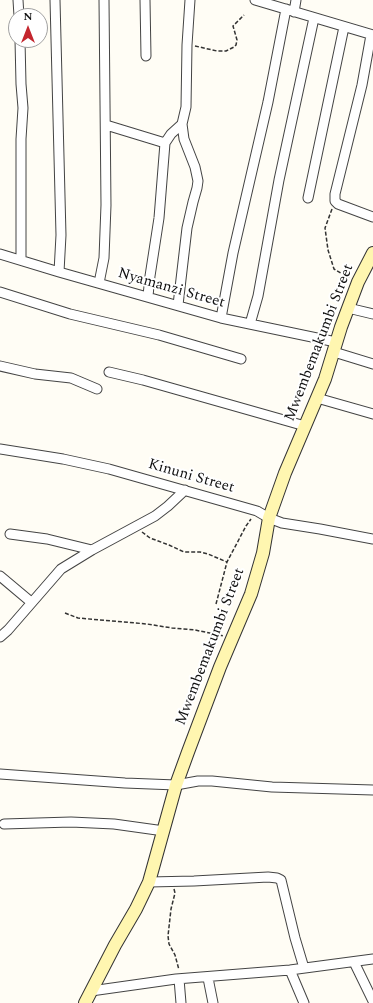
<!DOCTYPE html>
<style>
body{margin:0}
#map{position:relative;width:373px;height:1003px;overflow:hidden;background:#fffdf5;font-family:Spectral,serif}
canvas{display:block}
.north{position:absolute;left:8px;top:8px;width:40px;height:40px;box-sizing:border-box;background:#fff;border:1px solid #a0a0a0;border-radius:50%;rotate:0deg;font-size:11px;font-weight:700;line-height:16px;text-align:center;color:#111}
.north::after{content:'';display:block;margin:auto;width:14px;height:18px;background:#c4262e;clip-path:polygon(50% 0,100% 100%,50% 72%,0 100%)}
</style>
<div id="map">
<canvas width="373" height="1003"></canvas>
<div class="north">N</div>
</div>
<script>
const ctx = document.querySelector('canvas').getContext('2d');
ctx.lineJoin = 'round';
function toPath(rows) {
  const path = new Path2D();
  for (const r of rows) {
    path.moveTo(r[0], r[1]);
    for (let i = 2; i < r.length; i += 2) path.lineTo(r[i], r[i + 1]);
  }
  return path;
}
function strokePath(path, color, width, dash) {
  ctx.strokeStyle = color;
  ctx.lineWidth = width;
  ctx.lineCap = dash ? 'butt' : 'round';
  ctx.setLineDash(dash || []);
  ctx.stroke(path);
}
function write(font, color, halo, rows, align = 'center') {
  ctx.font = font + ' Spectral,serif';
  ctx.lineWidth = 4;
  ctx.setLineDash([]);
  ctx.textBaseline = 'middle';
  ctx.strokeStyle = halo;
  ctx.fillStyle = color;
  for (const [text, x, y, turn = 0] of rows) {
    ctx.save();
    ctx.translate(x, y);
    ctx.rotate((+turn || 0) * Math.PI / 180);
    ctx.textAlign = isNaN(turn) ? turn : align;
    if (halo) ctx.strokeText(text, 0, 0);
    ctx.fillText(text, 0, 0);
    ctx.restore();
  }
}
const street = toPath([
 [18,0,19,16],
 [55,0,61,235,59,272],
 [145,0,146,56],
 [255,0,373,35],
 [294,12,296,0],
 [371,35,362,85,335,194,335,201,338,204,373,217],
 [20,40,21,84,23,108,21,139,21,260],
 [106,125,165,143],
 [308,198,344,27],
 [0,254,59,272,221,318,336,342],
 [99,283,104,258,106,205,104,0],
 [0,292,70,314,159,335,241,359],
 [148,296,150,276,159,218,165,143,171,134,182,124,186,107,187,45,190,0],
 [178,305,187,228,193,202,197,188,198,181,195,167,184,139,182,124],
 [348,308,373,314],
 [221,318,233,253,268,102,286,9],
 [250,324,258,296,279,180,314,18],
 [334,352,373,364],
 [0,366,35,374,71,378,97,389],
 [109,372,143,380,305,426],
 [317,398,373,414],
 [0,449,63,459,109,469,257,511,269,518,282,523,320,529,373,539],
 [10,534,47,539,92,550],
 [0,576,31,602],
 [0,637,8,630,61,569,92,550,155,516,168,506,185,490],
 [0,774,125,783,176,785,198,781,212,781,272,787,373,790],
 [4,824,71,822,114,824,164,831],
 [149,882,194,881,268,877,277,878,281,880,295,938,304,968],
 [354,962,373,1001],
 [290,970,304,1003],
 [208,978,213,1003],
 [179,979,181,1003],
 [91,991,176,979,290,970,373,959]
]);
const secondary = toPath([
 [85,1003,115,945,136,909,149,882,176,785,188,752,220,667,251,594,263,553,269,518,285,473,325,379,341,327,358,282,373,253]
]);
strokePath(street, '#444', 11);
strokePath(secondary, '#333', 14);
strokePath(toPath([
 [195,46,217,51,226,51,234,47,236,45,237,40,233,26,244,15],
 [332,209,325,228,328,250,334,269,349,278],
 [142,532,150,538,169,545,184,552,200,552,208,554,227,562],
 [216,604,227,562,246,526,251,519],
 [65,613,78,618,147,624,172,628,195,630,224,636],
 [174,889,175,893,171,909,168,936,169,944,175,955,179,970]
]), '#333', 1.5, [4, 2]);
strokePath(street, '#fff', 9);
strokePath(secondary, '#fff6b0', 12);
write('15px', '#111', '#fff', [
 ["Nyamanzi Street",171,289,16],
 ["Mwembemakumbi Street",320,343,-69],
 ["Kinuni Street",191,477,16],
 ["Mwembemakumbi Street",211,647,-69]
]);
</script>
